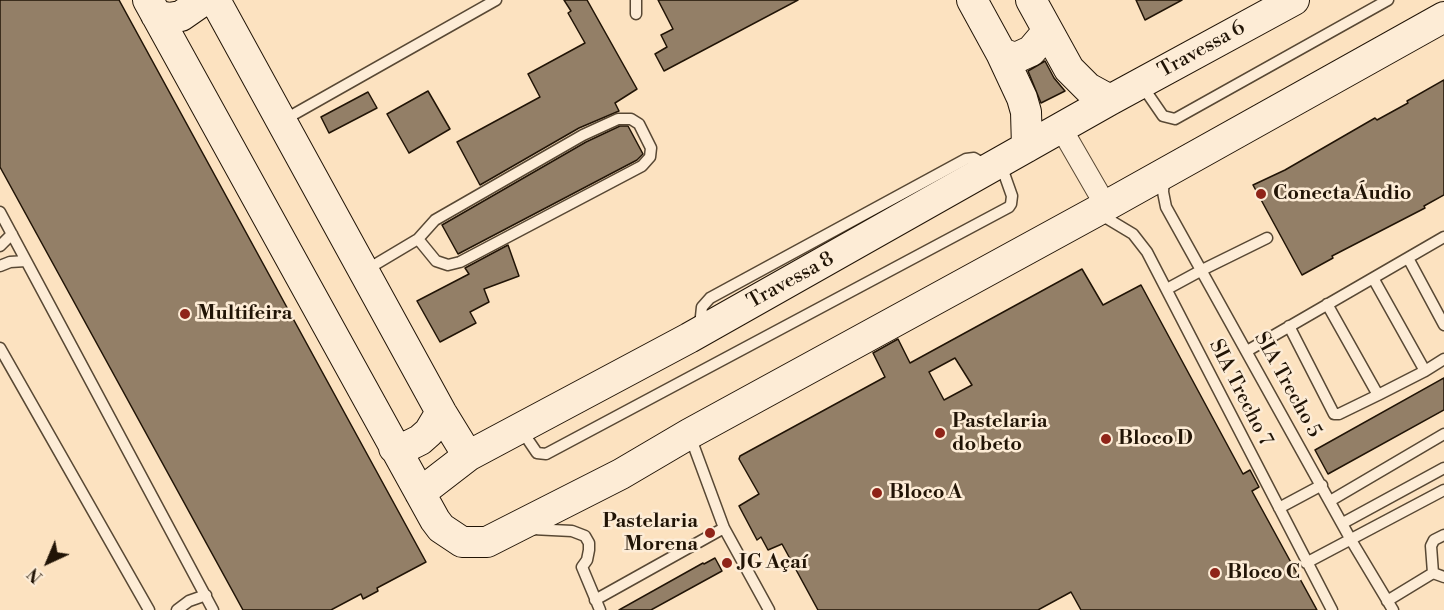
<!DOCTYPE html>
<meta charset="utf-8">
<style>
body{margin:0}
#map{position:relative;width:1444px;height:610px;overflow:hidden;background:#fce2c0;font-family:"Libre Bodoni",serif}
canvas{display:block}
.north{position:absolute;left:18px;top:532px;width:60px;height:60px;-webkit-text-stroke:4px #fdecd6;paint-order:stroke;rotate:224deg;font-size:16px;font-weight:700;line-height:24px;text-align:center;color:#211406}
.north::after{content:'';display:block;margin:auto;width:21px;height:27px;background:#211406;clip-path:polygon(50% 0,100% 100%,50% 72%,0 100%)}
</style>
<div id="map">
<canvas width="1444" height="610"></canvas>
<div class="north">N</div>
</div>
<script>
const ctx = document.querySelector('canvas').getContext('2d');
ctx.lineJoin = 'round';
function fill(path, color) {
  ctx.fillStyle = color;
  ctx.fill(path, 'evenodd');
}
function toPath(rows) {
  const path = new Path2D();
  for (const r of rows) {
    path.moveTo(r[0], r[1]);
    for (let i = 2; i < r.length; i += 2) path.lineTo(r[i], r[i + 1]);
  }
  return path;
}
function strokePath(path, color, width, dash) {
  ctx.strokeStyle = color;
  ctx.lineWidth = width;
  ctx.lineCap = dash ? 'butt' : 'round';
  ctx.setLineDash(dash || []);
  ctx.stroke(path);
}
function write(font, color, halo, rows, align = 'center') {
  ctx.font = font + ' "Libre Bodoni",serif';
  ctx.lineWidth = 5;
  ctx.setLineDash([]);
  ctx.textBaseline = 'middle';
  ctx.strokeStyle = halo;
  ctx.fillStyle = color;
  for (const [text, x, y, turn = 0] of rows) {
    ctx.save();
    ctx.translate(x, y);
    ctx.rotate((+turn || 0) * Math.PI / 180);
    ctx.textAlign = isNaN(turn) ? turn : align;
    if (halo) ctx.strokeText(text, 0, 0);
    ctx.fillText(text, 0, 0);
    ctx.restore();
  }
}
const building = toPath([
 [0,0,119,0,426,562,377,588,378,591,363,599,361,594,331,610,243,610,0,167,0,0],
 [564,0,587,0,637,89,615,103,619,111,579,128,480,185,457,142,540,97,528,74,585,43,568,13,571,11,564,0],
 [658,0,798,0,664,71,655,54,667,47,661,35,673,29,658,0],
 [1136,0,1182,0,1145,20,1136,0],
 [1045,61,1054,78,1065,91,1041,103,1028,71,1045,61],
 [1444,80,1444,195,1424,206,1425,208,1332,256,1333,258,1302,275,1253,185,1285,170,1375,118,1377,120,1408,103,1407,101,1444,80],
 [428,91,450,129,409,153,387,114,428,91],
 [368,92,377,108,329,133,321,117,368,92],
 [620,126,628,126,643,154,637,160,458,254,442,225,586,142,620,126],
 [508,245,519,276,484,289,489,302,470,312,476,323,440,342,417,301,469,274,465,268,508,245],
 [1082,269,1103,305,1141,285,1243,474,1250,470,1259,487,1252,491,1253,493,1317,610,1081,610,1071,592,1038,610,818,610,782,544,768,550,761,537,757,540,739,506,759,494,739,459,740,456,885,377,873,353,898,339,910,363,1082,269],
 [955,358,972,385,944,400,929,372,955,358],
 [1444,378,1444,410,1328,474,1315,450,1444,378],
 [715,558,722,571,651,610,619,610,703,563,704,564,715,558]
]);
fill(building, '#937f67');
strokePath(building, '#211406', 1.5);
const lane = toPath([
 [636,0,636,14],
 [1141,84,1163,116,1175,119,1388,0],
 [282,121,496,0],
 [1164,178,1163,192,1166,207,1351,540,1393,610],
 [0,212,213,610],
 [1098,213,1133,234,1147,252,1332,610],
 [0,246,12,234],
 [1408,258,1444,325],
 [0,266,10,262,26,261],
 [366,270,418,239,435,220,583,135,618,119,631,119,639,124,651,148,650,157,642,166,460,262,448,265,436,261,418,239],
 [1373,278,1425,371,1444,359],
 [1167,289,1202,270,1267,238],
 [1327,304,1378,395,1425,371],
 [700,326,702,307,710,298,966,159,974,158,986,165],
 [1289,326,1334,414,1339,414,1378,395],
 [0,348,149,610],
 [1247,351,1444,237],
 [522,431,537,453,546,454,1009,207,1011,204,1012,196,1001,165],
 [690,436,724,528,769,610],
 [1330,501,1444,434],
 [1279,508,1322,485],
 [1343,523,1444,468],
 [532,529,572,531,585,536,589,543,589,550,587,560,582,567,600,610],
 [1306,563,1444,490],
 [1433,573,1431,546,1434,540,1444,535],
 [1433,573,1444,577],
 [595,600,724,528],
 [1387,601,1433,573],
 [177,610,189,601,206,595]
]);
const street = toPath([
 [1061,128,1106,206]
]);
const secondary = toPath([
 [148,0,435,520,441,528,462,542,487,542,621,474,689,434,1095,212,1444,17],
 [215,0,441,412,468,456],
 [972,0,1001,53,1022,98,1026,112,1027,147],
 [1031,0,1069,69,1088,88,1110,100],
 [156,15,169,18,181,16,204,0],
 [1001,53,1015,58,1020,56,1031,51,1048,31],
 [394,448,406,447,420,440,429,432,441,412],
 [420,493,468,456,689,338,1110,100,1294,0]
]);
strokePath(lane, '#584834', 13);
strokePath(street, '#584834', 23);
strokePath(secondary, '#211406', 32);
strokePath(lane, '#fdecd6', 10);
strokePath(street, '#fdecd6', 21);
strokePath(secondary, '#fdecd6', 30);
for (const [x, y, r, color] of [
 [1261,194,6,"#8f2418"],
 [185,314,6,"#8f2418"],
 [940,433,6,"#8f2418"],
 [1106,439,6,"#8f2418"],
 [877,493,6,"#8f2418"],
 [710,533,6,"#8f2418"],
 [727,563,6,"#8f2418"],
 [1215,573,6,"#8f2418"]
]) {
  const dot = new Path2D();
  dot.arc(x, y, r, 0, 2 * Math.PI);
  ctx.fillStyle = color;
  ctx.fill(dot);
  strokePath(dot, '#fdecd6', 2);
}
write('20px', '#211406', '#fdecd6', [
 ["Travessa 6",1202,50,-29],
 ["Travessa 8",791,281,-29],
 ["SIA Trecho 5",1287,385,61],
 ["SIA Trecho 7",1240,393,63]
]);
write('bold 20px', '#211406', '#fdecd6', [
 ["Conecta Áudio",1273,194],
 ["Multifeira",197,314],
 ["Pastelaria",952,422],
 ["do beto",952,445],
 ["Bloco D",1118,439],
 ["Bloco A",889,493],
 ["Pastelaria",698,522,"right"],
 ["Morena",698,545,"right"],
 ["JG Açaí",739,563],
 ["Bloco C",1227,573]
], 'left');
</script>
